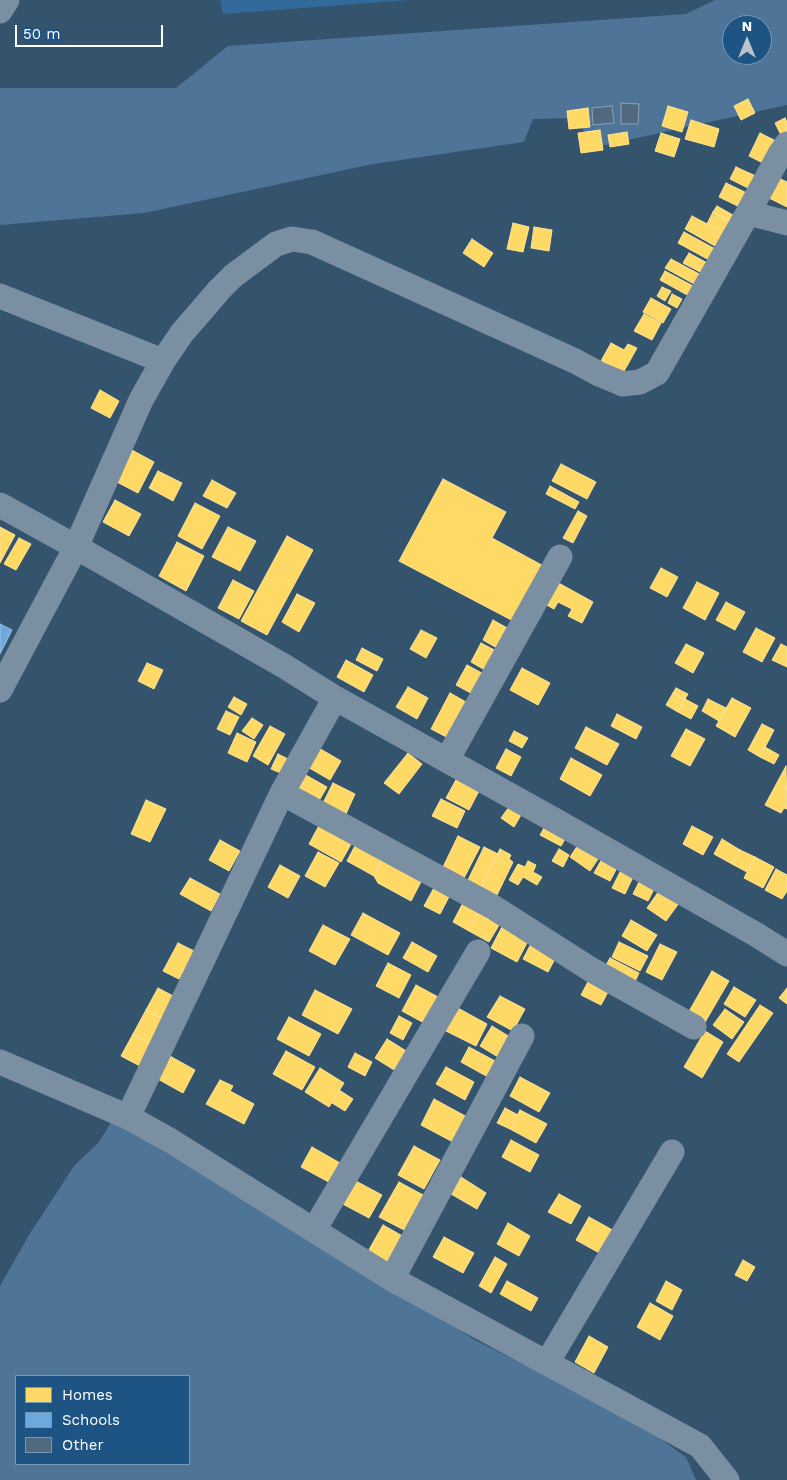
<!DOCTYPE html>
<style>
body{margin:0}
#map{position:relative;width:787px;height:1480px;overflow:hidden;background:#34536d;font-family:"Work Sans",sans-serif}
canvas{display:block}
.legend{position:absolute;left:15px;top:1375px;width:175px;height:90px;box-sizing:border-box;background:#1d5484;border:1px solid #7798b5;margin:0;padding:6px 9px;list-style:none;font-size:15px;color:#fff}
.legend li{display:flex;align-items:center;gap:10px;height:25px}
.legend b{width:25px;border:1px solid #7798b5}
.north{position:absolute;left:722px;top:15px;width:50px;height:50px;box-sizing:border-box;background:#1d5484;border:1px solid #7798b5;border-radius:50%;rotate:0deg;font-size:14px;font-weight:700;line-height:20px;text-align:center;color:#fff}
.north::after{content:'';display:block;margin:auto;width:18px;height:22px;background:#b8c3cc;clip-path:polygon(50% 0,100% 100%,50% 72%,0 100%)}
.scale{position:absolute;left:15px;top:25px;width:148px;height:22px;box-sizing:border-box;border:2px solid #fff;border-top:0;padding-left:6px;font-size:15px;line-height:18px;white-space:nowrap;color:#fff;-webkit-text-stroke:4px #1d5484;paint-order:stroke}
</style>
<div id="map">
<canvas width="787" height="1480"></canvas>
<ul class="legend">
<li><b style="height:14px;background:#ffd966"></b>Homes</li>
<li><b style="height:14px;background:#6fa8dc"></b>Schools</li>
<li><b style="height:14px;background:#50697e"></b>Other</li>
</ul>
<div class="north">N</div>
<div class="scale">50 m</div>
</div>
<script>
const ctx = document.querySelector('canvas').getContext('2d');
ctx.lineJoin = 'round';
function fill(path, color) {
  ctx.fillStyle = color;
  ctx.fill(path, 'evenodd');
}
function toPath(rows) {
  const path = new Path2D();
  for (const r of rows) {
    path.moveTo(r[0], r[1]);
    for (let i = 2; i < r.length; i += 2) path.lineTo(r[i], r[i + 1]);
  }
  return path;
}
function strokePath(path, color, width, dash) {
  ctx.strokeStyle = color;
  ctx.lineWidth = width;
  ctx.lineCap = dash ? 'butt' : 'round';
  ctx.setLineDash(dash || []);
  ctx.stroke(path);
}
fill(toPath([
 [220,0,410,0,223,14]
]), '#316a9b');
fill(toPath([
 [715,0,787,0,787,105,596,147,574,118,533,119,524,142,373,164,144,213,0,225,0,88,176,88,228,46,686,14],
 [732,25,762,25,762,55,732,55],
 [112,1121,396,1288,475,1340,634,1420,686,1457,696,1480,0,1480,0,1286,29,1235,74,1166,99,1142],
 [16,1376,189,1376,189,1464,16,1464]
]), '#4e7598');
const homes = toPath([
 [748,99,755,113,741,120,734,106,748,99],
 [668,106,688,112,682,132,662,126,668,106],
 [588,108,590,127,569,129,567,111,588,108],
 [785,118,787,122,787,137,783,139,775,123,785,118],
 [691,120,719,129,714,147,685,139,691,120],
 [600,130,603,150,581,153,578,133,600,130],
 [627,132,629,144,610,147,608,135,627,132],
 [661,133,680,139,674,157,655,151,661,133],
 [760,133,780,143,769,166,749,156,760,133],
 [736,167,758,177,752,190,730,179,736,167],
 [774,176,787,182,787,207,765,196,774,176],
 [726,183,753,196,746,210,719,197,726,183],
 [717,206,740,219,736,224,713,212,717,206],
 [713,212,736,224,730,236,707,224,713,212],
 [692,216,730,236,722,250,685,229,692,216],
 [513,223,529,227,523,252,507,249,513,223],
 [534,227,552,230,549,251,531,248,534,227],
 [684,232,717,250,711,261,678,243,684,232],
 [472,239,493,253,484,267,463,253,472,239],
 [689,253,709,264,704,274,683,263,689,253],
 [671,259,701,275,696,285,665,268,671,259],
 [665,271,695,287,689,296,660,280,665,271],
 [662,287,671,291,665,301,657,296,662,287],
 [672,294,682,299,677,308,668,303,672,294],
 [651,298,671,309,663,323,643,312,651,298],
 [644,314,661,323,652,340,634,331,644,314],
 [611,343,624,350,628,344,637,348,623,373,601,361,611,343],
 [100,390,119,401,110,418,91,408,100,390],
 [130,449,154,462,138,493,113,480,130,449],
 [561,464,596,482,587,499,552,481,561,464],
 [158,471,182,483,173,501,149,488,158,471],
 [443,479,506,512,492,538,549,569,519,624,399,561,443,479],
 [212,480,236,493,227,508,203,496,212,480],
 [550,486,579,502,575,509,546,494,550,486],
 [115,500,141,514,129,536,103,522,115,500],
 [195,503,220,516,202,549,178,536,195,503],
 [578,511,587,516,573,543,563,538,578,511],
 [0,527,15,535,0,563,0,527],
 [228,527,256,541,240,571,212,557,228,527],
 [287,536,313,550,267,635,241,621,287,536],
 [19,538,31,544,16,570,4,564,19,538],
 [177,542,204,556,186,591,159,576,177,542],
 [661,568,678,577,667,597,650,588,661,568],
 [233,580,254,591,239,619,218,608,233,580],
 [555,581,593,602,582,623,568,616,572,609,558,602,554,609,543,603,555,581],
 [697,582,719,593,705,620,683,608,697,582],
 [297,594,315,603,299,632,282,622,297,594],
 [726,602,745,612,735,630,716,620,726,602],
 [493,620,516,633,506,653,483,640,493,620],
 [756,628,775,638,762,662,743,652,756,628],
 [421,630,437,638,426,658,410,649,421,630],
 [481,643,502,654,492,674,471,662,481,643],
 [686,644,704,653,693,673,675,663,686,644],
 [781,644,787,647,787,667,772,660,781,644],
 [362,648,383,659,377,671,356,660,362,648],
 [346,660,373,675,364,692,337,677,346,660],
 [147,663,163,670,154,689,138,681,147,663],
 [467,665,489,677,478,697,456,685,467,665],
 [522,668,550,683,538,705,510,690,522,668],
 [408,687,428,698,417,719,396,707,408,687],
 [676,688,688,694,685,699,673,693,676,688],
 [450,693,473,706,454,741,431,729,450,693],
 [673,693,685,699,678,712,666,705,673,693],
 [234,697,247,704,241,715,228,707,234,697],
 [732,698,751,708,735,737,716,726,732,698],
 [685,699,698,706,691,719,678,712,685,699],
 [708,699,726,708,719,721,702,711,708,699],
 [226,711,239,717,230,735,217,729,226,711],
 [617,714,642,727,636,739,611,726,617,714],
 [252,718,263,725,254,739,242,731,252,718],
 [762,724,774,730,760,757,748,750,762,724],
 [270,726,285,734,268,765,253,756,270,726],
 [586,727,619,744,607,765,575,748,586,727],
 [686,729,705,739,690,766,671,756,686,729],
 [514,731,528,738,522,748,509,741,514,731],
 [237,733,256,742,247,762,228,753,237,733],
 [317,747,341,761,330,780,306,766,317,747],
 [765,747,779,755,774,764,760,757,765,747],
 [506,749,521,757,511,776,496,768,506,749],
 [408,753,422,764,399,794,384,783,408,753],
 [278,754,290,760,283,774,271,769,278,754],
 [571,758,602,775,590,796,560,779,571,758],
 [786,766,787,809,784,808,781,813,765,805,786,766],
 [304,774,327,787,316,806,294,793,304,774],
 [457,778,479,791,469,810,446,798,457,778],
 [333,783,355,794,345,816,322,805,333,783],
 [441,799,465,811,457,828,432,816,441,799],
 [146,800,166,809,150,842,131,834,146,800],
 [509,807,521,815,514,827,501,818,509,807],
 [322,820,355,837,341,862,309,844,322,820],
 [545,826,566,837,561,846,540,835,545,826],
 [692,826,713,837,703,855,683,844,692,826],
 [458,836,480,847,464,878,443,867,458,836],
 [722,839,740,850,732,864,714,854,722,839],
 [220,840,240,851,229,871,209,860,220,840],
 [358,840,385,855,374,876,347,861,358,840],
 [580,842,600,856,590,871,570,857,580,842],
 [484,847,498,854,481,887,468,880,484,847],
 [500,849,511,855,509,859,513,862,497,895,481,887,500,849],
 [559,849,569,855,563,867,552,861,559,849],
 [740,850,755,857,747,872,732,864,740,850],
 [318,852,339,863,325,887,305,876,318,852],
 [385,855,425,874,411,901,378,883,374,876,385,855],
 [603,857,618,866,610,881,594,873,603,857],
 [755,857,774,867,763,888,744,878,755,857],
 [528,861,536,865,533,872,542,877,537,885,523,877,518,885,509,880,518,864,525,867,528,861],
 [280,865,300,876,288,898,268,887,280,865],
 [622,868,634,875,625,894,612,888,622,868],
 [776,869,787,875,787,891,782,899,765,890,776,869],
 [190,878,220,894,211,911,180,894,190,878],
 [640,880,655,887,648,901,633,894,640,880],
 [436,884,451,893,440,914,424,906,436,884],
 [659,891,679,903,666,921,647,908,659,891],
 [465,899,481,908,469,931,453,922,465,899],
 [481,908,502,920,489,942,469,931,481,908],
 [363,913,400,933,388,955,351,935,363,913],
 [631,920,657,935,647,951,622,936,631,920],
 [504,923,530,937,517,962,491,948,504,923],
 [323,925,350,939,335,965,309,951,323,925],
 [412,942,437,956,428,972,403,958,412,942],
 [619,942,648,956,640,971,612,957,619,942],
 [178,943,194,951,179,979,163,971,178,943],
 [531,944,556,957,548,972,523,959,531,944],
 [660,944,677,952,662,980,646,972,660,944],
 [610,958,639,973,633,986,603,971,610,958],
 [388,963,411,975,399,998,376,986,388,963],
 [712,971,729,981,704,1024,687,1015,712,971],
 [589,980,609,990,601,1005,581,995,589,980],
 [416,985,440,998,426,1024,402,1011,416,985],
 [734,987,756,1000,745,1017,724,1004,734,987],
 [158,988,177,998,165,1020,146,1010,158,988],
 [787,988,787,1004,779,998,787,988],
 [315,990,352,1009,338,1034,302,1015,315,990],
 [500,996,525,1009,513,1031,487,1017,500,996],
 [760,1005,773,1013,739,1062,727,1054,760,1005],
 [456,1007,487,1024,476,1046,444,1030,456,1007],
 [725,1009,744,1022,732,1039,713,1025,725,1009],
 [146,1010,165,1020,152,1044,133,1034,146,1010],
 [399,1016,412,1023,403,1040,390,1033,399,1016],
 [289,1017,321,1034,309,1056,277,1039,289,1017],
 [492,1026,510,1037,498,1057,480,1046,492,1026],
 [705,1031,723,1042,702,1078,684,1067,705,1031],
 [133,1034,152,1044,140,1066,121,1056,133,1034],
 [387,1039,411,1054,399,1073,375,1058,387,1039],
 [469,1047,497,1062,488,1077,461,1062,469,1047],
 [286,1051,315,1067,302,1090,273,1074,286,1051],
 [355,1053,372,1062,365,1076,348,1067,355,1053],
 [168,1055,195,1070,183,1093,156,1078,168,1055],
 [446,1067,474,1082,465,1100,436,1084,446,1067],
 [320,1068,344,1083,329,1107,305,1092,320,1068],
 [520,1077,550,1093,539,1112,510,1096,520,1077],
 [220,1080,233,1086,230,1091,254,1104,244,1124,206,1104,220,1080],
 [339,1090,353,1099,345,1111,332,1103,339,1090],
 [434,1099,467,1117,453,1142,421,1125,434,1099],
 [505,1108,518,1115,510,1129,497,1123,505,1108],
 [520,1110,547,1124,536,1143,510,1129,520,1110],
 [511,1140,539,1155,530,1172,502,1157,511,1140],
 [414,1146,440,1160,424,1189,398,1175,414,1146],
 [312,1147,347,1167,336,1186,301,1167,312,1147],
 [461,1177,486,1193,477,1209,451,1194,461,1177],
 [352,1179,382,1195,369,1218,339,1202,352,1179],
 [399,1182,425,1196,406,1231,379,1217,399,1182],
 [559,1194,581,1206,571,1224,548,1212,559,1194],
 [589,1217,616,1232,603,1255,576,1240,589,1217],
 [508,1223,530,1236,519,1256,497,1244,508,1223],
 [383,1225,406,1238,390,1268,366,1255,383,1225],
 [444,1237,474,1253,463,1273,433,1257,444,1237],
 [495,1257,507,1264,491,1293,479,1286,495,1257],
 [743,1260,755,1267,747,1281,735,1275,743,1260],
 [507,1281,538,1298,531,1311,500,1294,507,1281],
 [666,1281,682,1290,672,1310,656,1301,666,1281],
 [650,1303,673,1316,660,1340,637,1327,650,1303],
 [589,1336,608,1347,594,1373,575,1362,589,1336]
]);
fill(homes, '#ffd966');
strokePath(homes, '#ffe494', 1);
const schools = toPath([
 [0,624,12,630,0,654,0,624]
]);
fill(schools, '#6fa8dc');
strokePath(schools, '#9ac2e6', 1);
const building = toPath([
 [621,103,639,104,638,124,621,124,621,103],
 [612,106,614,123,593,125,592,108,612,106]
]);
fill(building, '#50697e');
strokePath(building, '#8ea1b1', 1);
strokePath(toPath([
 [0,11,7,0],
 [748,213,780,154,787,144],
 [0,296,163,361],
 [0,505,76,547,284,666,335,698,556,821,757,935,787,954],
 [0,690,76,547,141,400,163,361,182,333,220,289,233,276,276,244,292,239,312,242,575,361,599,374,623,384,640,382,657,373,748,213,787,223],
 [447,760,560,557],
 [282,793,493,907,590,969,694,1027],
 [0,1062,128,1117,171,1141,392,1279,700,1446,727,1480],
 [128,1117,282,793,335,698],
 [314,1230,478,952],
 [392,1279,522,1036],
 [547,1363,672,1152]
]), '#7b8fa3', 25);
</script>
